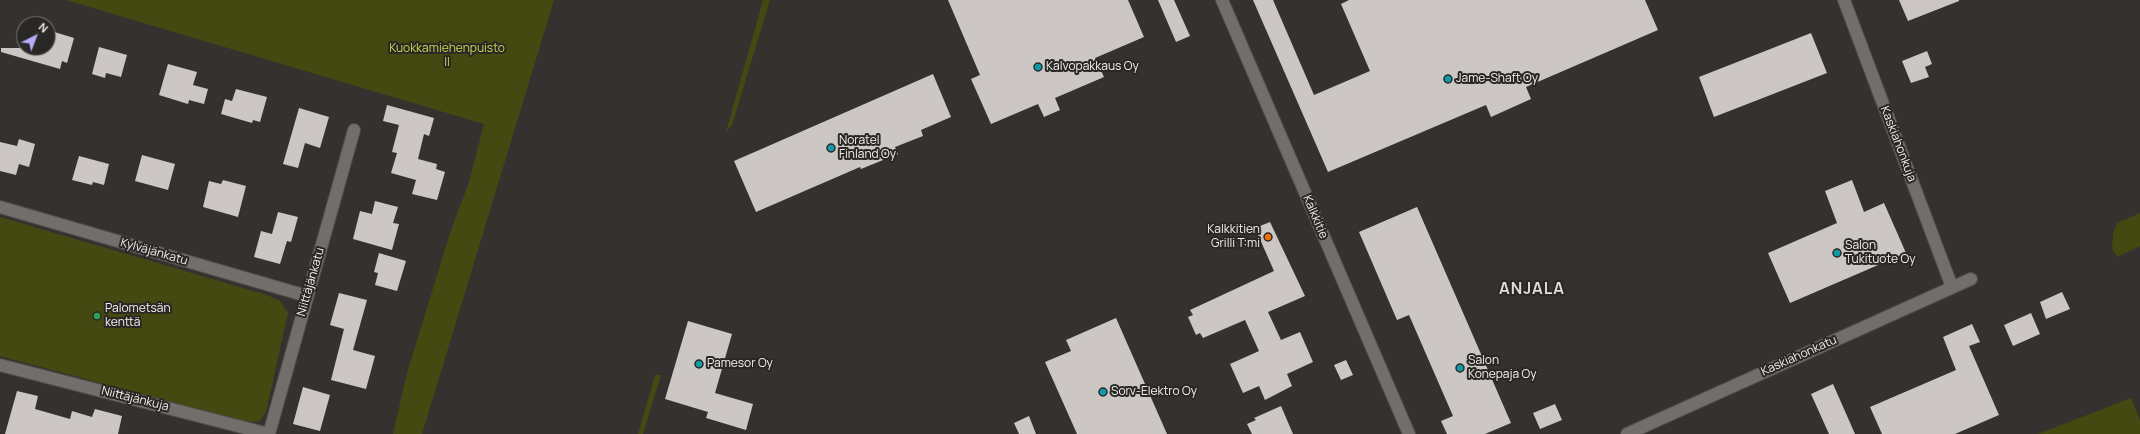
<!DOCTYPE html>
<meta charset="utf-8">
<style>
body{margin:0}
#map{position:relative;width:2140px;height:434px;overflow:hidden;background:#34322f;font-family:Manrope,sans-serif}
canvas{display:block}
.north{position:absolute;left:16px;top:16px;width:40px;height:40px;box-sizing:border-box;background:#2a2825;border:1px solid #7a7875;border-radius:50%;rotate:42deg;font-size:11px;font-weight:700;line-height:16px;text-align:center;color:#f2f0ee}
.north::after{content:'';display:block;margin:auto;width:14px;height:18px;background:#b4acf9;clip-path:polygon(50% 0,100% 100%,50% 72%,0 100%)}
</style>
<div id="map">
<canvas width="2140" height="434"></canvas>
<div class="north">N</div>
</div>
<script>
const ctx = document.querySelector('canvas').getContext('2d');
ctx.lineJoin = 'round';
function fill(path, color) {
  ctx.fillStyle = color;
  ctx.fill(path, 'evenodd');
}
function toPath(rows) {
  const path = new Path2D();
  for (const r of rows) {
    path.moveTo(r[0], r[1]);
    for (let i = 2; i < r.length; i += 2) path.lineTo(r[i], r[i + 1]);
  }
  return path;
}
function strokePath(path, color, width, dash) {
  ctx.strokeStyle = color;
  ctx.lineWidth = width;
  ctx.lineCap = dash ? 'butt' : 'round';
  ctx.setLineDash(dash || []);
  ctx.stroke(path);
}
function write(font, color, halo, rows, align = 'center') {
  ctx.font = font + ' Manrope,sans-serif';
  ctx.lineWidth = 4;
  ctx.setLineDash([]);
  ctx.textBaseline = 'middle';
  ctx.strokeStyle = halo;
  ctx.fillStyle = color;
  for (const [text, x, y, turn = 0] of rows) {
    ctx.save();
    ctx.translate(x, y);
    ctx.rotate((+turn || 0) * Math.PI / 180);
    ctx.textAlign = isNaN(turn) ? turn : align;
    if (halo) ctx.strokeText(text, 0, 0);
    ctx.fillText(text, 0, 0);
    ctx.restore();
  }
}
fill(toPath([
 [66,0,554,0,422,434,393,434,407,373,450,233,469,182,484,124],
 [763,0,770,0,732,125,726,132],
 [2140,213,2140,246,2117,257,2112,248,2113,234,2117,223],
 [0,217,267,295,280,301,288,313,266,412,260,421,251,422,239,420,0,356],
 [655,375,661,375,643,434,638,434],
 [2131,398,2140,420,2140,434,2038,434]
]), '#444912');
fill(toPath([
 [948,0,1128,0,1144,37,1095,58,1104,77,1055,98,1060,110,1044,117,1038,104,991,124,971,79,980,75],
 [1158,0,1174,0,1190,36,1176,42],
 [1253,0,1273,0,1314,95,1370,71,1341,4,1349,0,1645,0,1658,30,1526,87,1531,99,1491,117,1486,105,1328,172],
 [1899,0,1959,0,1959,1,1908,21],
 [51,31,74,38,67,63,62,61,60,69,1,52,1,48,48,48],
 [1811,33,1827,73,1714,117,1699,77],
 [99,47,127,55,121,77,106,73,105,78,92,74],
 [1927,51,1932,64,1925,67,1929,77,1911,83,1902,61],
 [168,64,197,72,193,85,208,89,204,104,189,100,188,104,159,95],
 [933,74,951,117,921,130,923,136,895,147,898,154,861,169,860,167,756,212,734,161],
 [236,89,267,97,260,122,253,120,252,123,221,114,225,99,232,101],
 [387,105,434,118,429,136,424,134,418,159,437,164,436,169,445,172,437,200,412,194,416,180,391,173,397,153,392,152,399,125,383,121],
 [299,108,329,117,320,148,305,143,298,168,283,164],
 [19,139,35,144,29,167,19,164,16,175,0,171,0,142,17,146],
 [142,155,175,164,168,190,135,181],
 [79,156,109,164,104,185,93,182,92,185,72,180],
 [223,180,246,186,238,217,203,207,209,181,221,184],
 [1852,180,1864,212,1884,203,1906,253,1790,303,1768,253,1837,223,1825,191],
 [375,201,398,207,393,223,399,224,392,250,353,239,360,211,372,214],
 [1417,207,1511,423,1485,434,1447,434,1441,421,1453,416,1409,315,1397,320,1359,232],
 [278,212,298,217,291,242,287,241,280,264,254,257,261,231,272,234],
 [1270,222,1305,296,1268,312,1281,340,1300,332,1313,362,1287,374,1292,386,1265,400,1259,386,1243,393,1230,364,1259,351,1245,320,1203,338,1200,333,1196,335,1188,317,1193,315,1190,310,1274,271,1255,228],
 [379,253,406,261,397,291,375,285,378,273,374,272],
 [2062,292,2070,309,2046,319,2040,302],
 [339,293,367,300,353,350,375,356,366,389,331,380,344,329,330,325],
 [2031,313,2040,334,2013,346,2004,325],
 [1116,318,1167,434,1077,434,1045,362,1071,351,1066,340],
 [688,321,732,334,715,393,753,404,746,430,706,418,708,412,665,399],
 [1972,324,1980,342,1969,346,1999,415,1955,434,1882,434,1870,407,1956,370,1943,337],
 [1346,360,1353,375,1341,380,1334,365],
 [1833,384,1855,434,1829,434,1811,394],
 [303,387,330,395,320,431,293,424],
 [17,391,38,396,35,409,70,419,72,411,92,417,95,409,122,416,118,434,5,434],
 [1555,404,1562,420,1540,429,1533,413],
 [1281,406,1293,434,1252,434,1247,424,1256,420,1254,418],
 [1029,416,1036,434,1019,434,1014,423]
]), '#ccc7c4');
const street = toPath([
 [1844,0,1952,287],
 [0,207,307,296],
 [0,365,269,434],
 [269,434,354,130],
 [1627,434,1971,279]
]);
const secondary = toPath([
 [1222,0,1409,434]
]);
strokePath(street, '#4f4d4b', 14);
strokePath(secondary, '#4f4d4b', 14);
strokePath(street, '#716e6b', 12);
strokePath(secondary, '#716e6b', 12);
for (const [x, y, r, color] of [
 [1038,67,4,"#0f9aa8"],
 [1448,79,4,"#0f9aa8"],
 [831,148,4,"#0f9aa8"],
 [1268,237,4,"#e8710a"],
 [1837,253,4,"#0f9aa8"],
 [97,316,4,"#2e9e5b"],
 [699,364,4,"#0f9aa8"],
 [1460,368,4,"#0f9aa8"],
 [1103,392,4,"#0f9aa8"]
]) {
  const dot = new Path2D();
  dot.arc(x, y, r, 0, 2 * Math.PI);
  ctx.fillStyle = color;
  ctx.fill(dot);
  strokePath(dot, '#2a2825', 1.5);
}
write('12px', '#c7d550', '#2a2825', [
 ["Kuokkamiehenpuisto",447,49],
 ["II",447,63]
]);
write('12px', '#f2f0ee', '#2a2825', [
 ["Kalvopakkaus Oy",1046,67],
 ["Jame-Shaft Oy",1456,79],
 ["Noratel",839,141],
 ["Finland Oy",839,155],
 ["Kalkkitien",1260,230,"right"],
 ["Grilli T:mi",1260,244,"right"],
 ["Salon",1845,246],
 ["Tukituote Oy",1845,260],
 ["Palometsän",105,309],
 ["kenttä",105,323],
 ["Salon",1468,361],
 ["Konepaja Oy",1468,375],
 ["Pamesor Oy",707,364],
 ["Sorv-Elektro Oy",1111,392]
], 'left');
write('12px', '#f2f0ee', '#2a2825', [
 ["Kaskiahonkuja",1898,144,69],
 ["Kalkkitie",1315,217,67],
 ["Kylväjänkatu",154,252,16],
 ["Niittäjänkatu",311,282,-74],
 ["Kaskiahonkatu",1799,356,-24],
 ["Niittäjänkuja",135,399,14]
]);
ctx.letterSpacing = '1px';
write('bold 16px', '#dfddd8', '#2a2825', [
 ["ANJALA",1532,290]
]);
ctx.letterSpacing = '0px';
</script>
